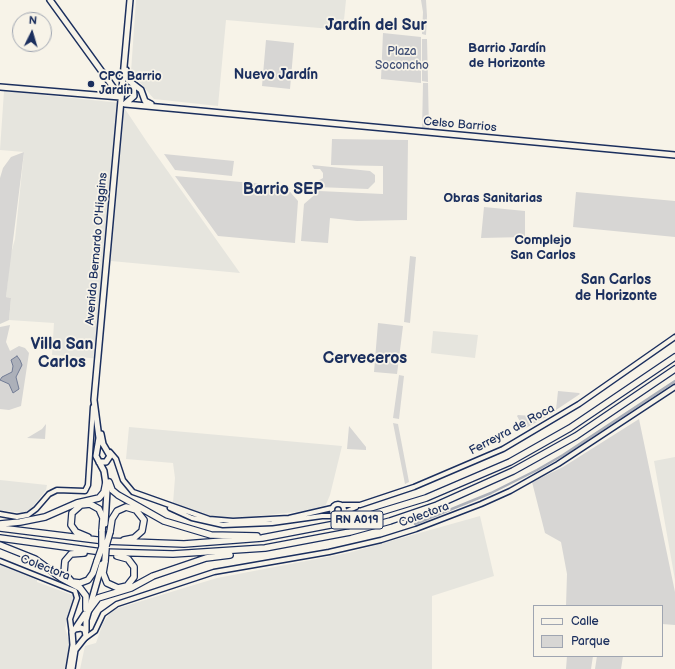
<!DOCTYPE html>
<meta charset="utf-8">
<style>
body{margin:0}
#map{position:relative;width:675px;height:669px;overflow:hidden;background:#f7f3e8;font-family:"Balsamiq Sans",sans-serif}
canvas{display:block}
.legend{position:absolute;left:533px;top:605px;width:130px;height:52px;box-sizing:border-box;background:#f7f3e8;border:1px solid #9fa5b1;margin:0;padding:5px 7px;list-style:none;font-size:12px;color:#1b2f5e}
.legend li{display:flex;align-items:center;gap:8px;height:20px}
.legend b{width:20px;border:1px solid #9fa5b1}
.north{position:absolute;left:12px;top:12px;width:40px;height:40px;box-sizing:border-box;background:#f7f3e8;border:1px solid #9fa5b1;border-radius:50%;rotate:5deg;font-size:11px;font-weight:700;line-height:16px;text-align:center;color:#1b2f5e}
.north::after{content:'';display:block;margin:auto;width:14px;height:18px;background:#1b2f5e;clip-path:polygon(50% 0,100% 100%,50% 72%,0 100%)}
</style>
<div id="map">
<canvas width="675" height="669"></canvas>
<ul class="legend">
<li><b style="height:5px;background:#f7f3e8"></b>Calle</li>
<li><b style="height:11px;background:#d7d6d4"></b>Parque</li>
</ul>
<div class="north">N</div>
</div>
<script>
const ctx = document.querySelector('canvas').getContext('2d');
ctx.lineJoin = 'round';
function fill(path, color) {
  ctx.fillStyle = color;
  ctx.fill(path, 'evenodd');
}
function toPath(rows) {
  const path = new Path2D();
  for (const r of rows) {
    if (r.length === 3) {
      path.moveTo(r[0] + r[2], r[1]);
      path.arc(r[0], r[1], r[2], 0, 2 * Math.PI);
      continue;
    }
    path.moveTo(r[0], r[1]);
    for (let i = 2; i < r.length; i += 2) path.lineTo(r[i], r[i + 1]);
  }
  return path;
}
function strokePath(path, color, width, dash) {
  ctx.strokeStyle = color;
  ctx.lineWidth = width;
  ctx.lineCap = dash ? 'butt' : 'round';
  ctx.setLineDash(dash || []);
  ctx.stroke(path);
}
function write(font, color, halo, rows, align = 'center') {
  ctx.font = font + ' "Balsamiq Sans",sans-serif';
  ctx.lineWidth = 3.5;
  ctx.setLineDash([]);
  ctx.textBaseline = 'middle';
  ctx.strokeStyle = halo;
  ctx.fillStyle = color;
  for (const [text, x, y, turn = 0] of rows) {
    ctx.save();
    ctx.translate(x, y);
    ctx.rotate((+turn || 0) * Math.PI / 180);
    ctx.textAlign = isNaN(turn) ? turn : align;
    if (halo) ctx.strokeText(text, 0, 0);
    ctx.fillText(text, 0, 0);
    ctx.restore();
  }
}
fill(toPath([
 [136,0,346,0,343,30,226,20,218,106,154,99,131,72],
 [4,91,121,103,147,142,240,273,111,261,102,359,52,355,54,323,9,320,11,298,6,297,10,257,15,239,24,152,0,150],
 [433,331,478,335,475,358,431,353],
 [129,427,342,446,330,495,324,509,228,519,196,513,175,506,173,503,175,478,173,463,126,459],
 [675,457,675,580,654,461],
 [0,480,47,485,46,490,31,509,22,513,0,510],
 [480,516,494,576,432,596,432,669,80,669,85,646,96,643,103,623,112,610,217,578,348,553],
 [0,564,37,580,37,582,75,596,65,628,71,647,67,669,0,669]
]), '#e6e5de');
fill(toPath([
 [421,0,426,0,427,16,426,35,422,34,423,12],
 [383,33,421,37,421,83,381,79],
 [422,39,427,39,428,82,422,81],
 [266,40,294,43,290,89,262,86],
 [423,83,428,83,429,131,422,131],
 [332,139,408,140,407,220,357,221,330,218,328,243,301,241,304,204,319,191,383,194,383,166,331,165],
 [24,152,6,297,11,298,9,320,0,324,0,178,3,168,11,157],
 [164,154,234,161,232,176,175,170],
 [312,165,370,171,375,175,375,182,368,189,317,187,316,182,323,178,323,173,320,169,314,169],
 [175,176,285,186,298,201,295,243,218,236],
 [576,192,675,201,675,237,573,227],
 [484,207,525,211,525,237,481,238],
 [410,256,416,257,410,323,404,322],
 [378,323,403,326,397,374,374,372],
 [10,325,6,342,10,351,19,346,25,348,29,353,21,406,9,410,0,409,0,327],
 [399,375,404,376,399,419,393,418],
 [558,391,579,393,580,394,556,410],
 [518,415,546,417,524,429,517,416],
 [639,419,675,592,675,625,662,624,662,606,566,606,567,574,561,542,545,533,532,482,563,467],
 [393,423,398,424,409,482,405,484],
 [46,424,45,439,27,438,42,429],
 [349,426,366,447,366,450,347,449],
 [567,656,593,656,591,669,566,669],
 [597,656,623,656,621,669,595,669]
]), '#d7d6d4');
const water = toPath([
 [17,356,20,360,22,365,16,377,19,389,13,393,9,384,0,380,2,377,12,372,13,366,11,360,17,356]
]);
fill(water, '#acb0b9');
strokePath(water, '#727c95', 1);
strokePath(toPath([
 [415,524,491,493,537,470,563,455,675,381]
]), '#acb0b9', 2.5);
const minor = toPath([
 [110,452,116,459,123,480,133,492,209,519,233,521,289,518,332,508],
 [338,510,6],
 [343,505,360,505,414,487,503,449,579,404,675,337],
 [170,508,192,518,223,525,272,523,322,516,335,516],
 [343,513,356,507],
 [0,514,17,517,28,515,36,509,49,494,57,490,85,491,88,485,93,407],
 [0,561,75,591,77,598,70,619,72,634],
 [84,639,95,631,103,614,117,604,214,572,329,552,381,540,416,529,481,504,510,491,558,464,675,387]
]);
const major = toPath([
 [50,0,121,98],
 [126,70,128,80,141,90,145,101,151,104],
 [0,87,120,97],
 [126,103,134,96,133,84],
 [125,104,675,155],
 [99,462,106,462,110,456,103,444,101,434],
 [105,524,107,491,104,471,96,456,99,438,94,400,130,0],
 [75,629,85,614],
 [86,631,86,620,102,564],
 [69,669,73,645,72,632,75,629,81,628,85,630,86,636,75,650,72,669]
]);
const highway = toPath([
 [109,482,112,490,118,495,164,521,211,535,257,536],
 [0,524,20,522,45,517,77,503,99,498,104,492,106,482],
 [0,528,105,541,184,544,262,538,351,521,426,498,510,462,570,428,675,357],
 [110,532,112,519,117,511,126,507,136,510,144,520,142,531,134,538,124,540],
 [88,537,76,532,71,525,72,513,81,505,90,504,99,509,103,518,102,531],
 [0,538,102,552,173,554,265,548,350,532,390,521,437,505,513,471,576,436,675,369],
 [0,545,35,559,61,578,80,588,86,596,86,609],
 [84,553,71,554,65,561,64,573,72,582,80,583,88,580,93,573,97,561],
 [105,561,103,573,107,583,118,588,127,586,134,577,134,567,128,559,117,556],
 [89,610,98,598,131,588,153,576,206,558,230,555]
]);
strokePath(minor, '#1b2f5e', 7);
strokePath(major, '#1b2f5e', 8);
strokePath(highway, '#1b2f5e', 8);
strokePath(minor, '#f7f3e8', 4);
strokePath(major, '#f7f3e8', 5);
strokePath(highway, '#f7f3e8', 5.5);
const highwayBridge = toPath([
 [102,546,102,531],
 [106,546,110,532],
 [97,561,102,547],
 [105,561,106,548]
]);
strokePath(highwayBridge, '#1b2f5e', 8, []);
strokePath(highwayBridge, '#f7f3e8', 5.5);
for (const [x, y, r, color] of [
 [91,84,4,"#1b2f5e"]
]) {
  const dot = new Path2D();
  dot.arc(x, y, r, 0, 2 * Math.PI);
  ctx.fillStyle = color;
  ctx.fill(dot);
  strokePath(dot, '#f7f3e8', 1.5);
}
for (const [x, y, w] of [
 [357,520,52]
]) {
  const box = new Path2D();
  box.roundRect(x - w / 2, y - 9, w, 18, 3);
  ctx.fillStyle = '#f7f3e8';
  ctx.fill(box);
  strokePath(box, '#1b2f5e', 1);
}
write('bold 11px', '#1b2f5e', null, [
 ["RN A019",357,520]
]);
write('12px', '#415076', '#f7f3e8', [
 ["Plaza",402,52],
 ["Soconcho",402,66]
]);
write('bold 12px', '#1b2f5e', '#f7f3e8', [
 ["CPC Barrio",99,77],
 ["Jardín",99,91]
], 'left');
write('12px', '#1b2f5e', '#f7f3e8', [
 ["Celso Barrios",460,125,5],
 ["Avenida Bernardo O'Higgins",97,249,-85],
 ["Ferreyra de Roca",512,430,-28],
 ["Colectora",424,515,-20],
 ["Colectora",45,568,21]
]);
write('bold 13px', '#1b2f5e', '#f7f3e8', [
 ["Barrio Jardín",507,49],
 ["de Horizonte",507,64],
 ["Obras Sanitarias",493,199],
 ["Complejo",543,241],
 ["San Carlos",543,256]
]);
write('bold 14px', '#1b2f5e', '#f7f3e8', [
 ["Nuevo Jardín",276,75],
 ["San Carlos",616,280],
 ["de Horizonte",616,296]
]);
write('bold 16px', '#1b2f5e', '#f7f3e8', [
 ["Jardín del Sur",376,26],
 ["Barrio SEP",283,190],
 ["Villa San",62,345],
 ["Carlos",62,363],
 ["Cerveceros",365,359]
]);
</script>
